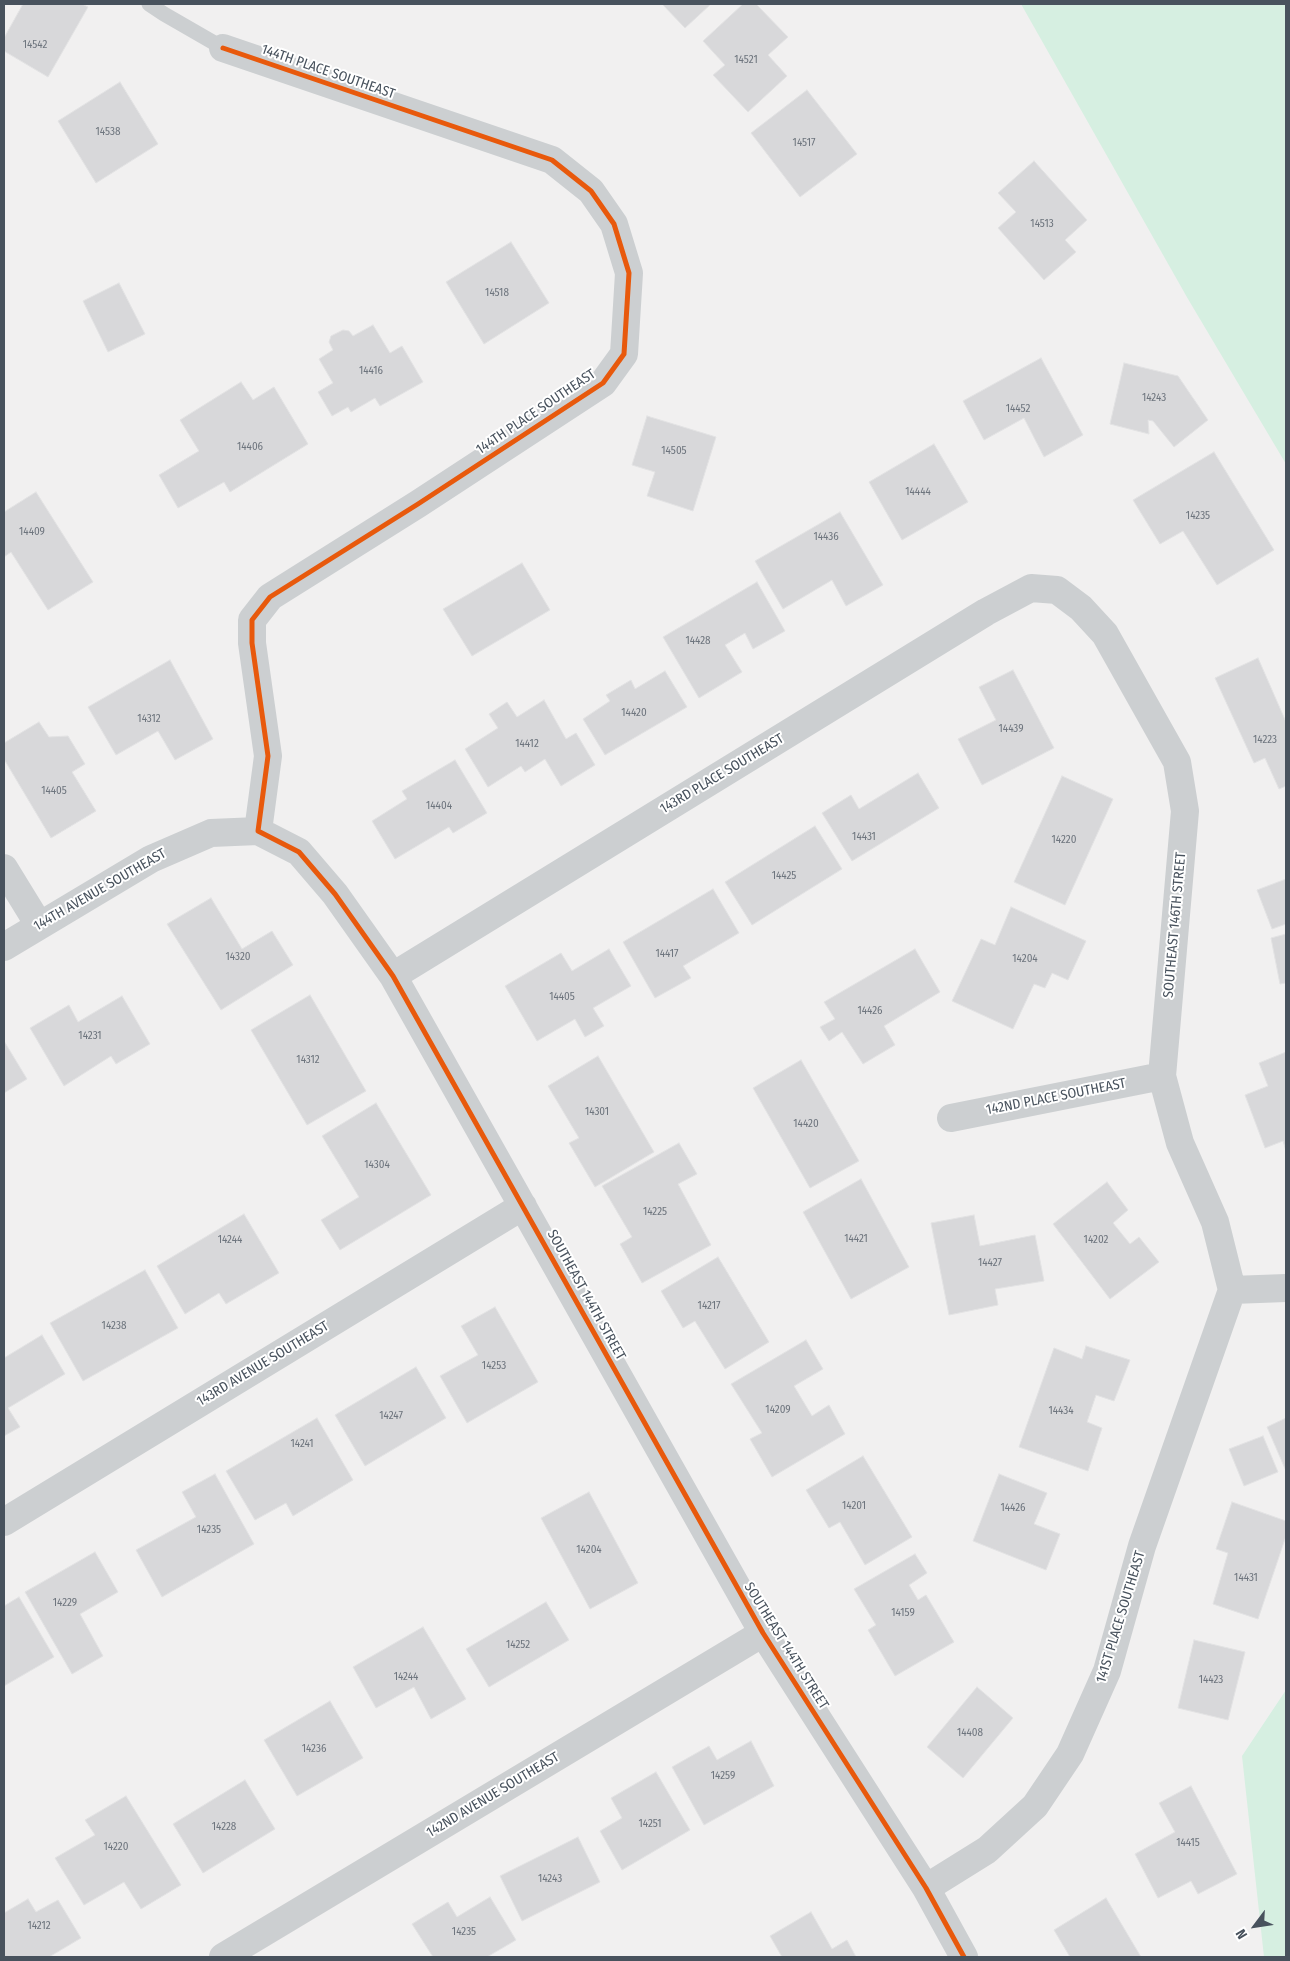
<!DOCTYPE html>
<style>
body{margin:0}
#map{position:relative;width:1290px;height:1961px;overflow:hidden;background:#f1f0f0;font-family:"Fira Sans Condensed",sans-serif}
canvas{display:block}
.frame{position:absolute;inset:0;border:5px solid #48525d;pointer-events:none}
.north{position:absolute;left:1230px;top:1901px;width:50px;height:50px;-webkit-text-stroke:4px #fff;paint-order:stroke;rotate:239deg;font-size:14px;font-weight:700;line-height:20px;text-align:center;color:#48525d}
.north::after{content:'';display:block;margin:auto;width:18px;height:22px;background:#48525d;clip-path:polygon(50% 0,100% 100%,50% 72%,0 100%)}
</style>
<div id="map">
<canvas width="1290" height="1961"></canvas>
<div class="frame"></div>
<div class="north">N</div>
</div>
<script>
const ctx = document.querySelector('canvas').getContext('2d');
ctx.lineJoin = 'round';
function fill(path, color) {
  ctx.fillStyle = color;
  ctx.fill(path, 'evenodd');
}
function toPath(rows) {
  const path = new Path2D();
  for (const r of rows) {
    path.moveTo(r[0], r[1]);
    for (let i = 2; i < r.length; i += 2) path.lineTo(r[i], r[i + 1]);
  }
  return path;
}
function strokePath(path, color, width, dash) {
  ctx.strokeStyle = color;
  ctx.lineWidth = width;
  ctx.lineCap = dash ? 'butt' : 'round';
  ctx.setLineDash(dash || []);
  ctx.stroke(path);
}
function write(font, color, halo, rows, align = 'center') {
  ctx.font = font + ' "Fira Sans Condensed",sans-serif';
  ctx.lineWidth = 4;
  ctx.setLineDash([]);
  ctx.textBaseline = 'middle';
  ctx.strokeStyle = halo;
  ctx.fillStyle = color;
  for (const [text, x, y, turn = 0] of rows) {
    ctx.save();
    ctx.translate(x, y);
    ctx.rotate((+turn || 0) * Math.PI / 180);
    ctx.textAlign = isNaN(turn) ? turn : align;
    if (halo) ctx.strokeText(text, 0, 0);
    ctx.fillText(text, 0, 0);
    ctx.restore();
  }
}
fill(toPath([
 [1021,4,1286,4,1286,464,1188,299],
 [1286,1690,1286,1957,1264,1957,1242,1756]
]), '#d6efe1');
const building = toPath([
 [23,4,82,4,88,7,48,77,4,51,4,38,23,4],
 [662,4,711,4,685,28,662,4],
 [743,4,756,4,788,37,768,55,787,76,748,112,713,75,725,65,703,41,743,4],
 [120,82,158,144,96,183,58,121,120,82],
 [807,90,857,154,800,197,751,133,807,90],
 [1034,161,1087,220,1065,240,1076,252,1044,280,998,228,1016,212,998,193,1034,161],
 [511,242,549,303,484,344,446,282,511,242],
 [119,283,145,334,108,352,83,301,119,283],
 [373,325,390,353,402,346,423,382,380,406,375,398,351,412,348,407,332,416,318,392,333,383,319,359,333,350,329,342,331,336,343,330,349,331,353,336,373,325],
 [1041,358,1083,435,1044,457,1024,418,984,440,963,401,1041,358],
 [1124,363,1178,376,1208,420,1174,447,1153,421,1148,420,1149,434,1110,424,1124,363],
 [241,382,253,400,274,387,308,444,230,492,224,482,178,508,159,475,199,451,180,420,241,382],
 [647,416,716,437,693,511,647,496,655,472,632,465,647,416],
 [934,444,968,502,902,540,869,482,934,444],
 [1214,452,1274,550,1217,585,1183,531,1160,544,1133,500,1214,452],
 [36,492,93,582,48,610,11,552,4,557,4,512,36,492],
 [840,512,883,585,846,606,832,580,783,609,755,561,840,512],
 [522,563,550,610,472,656,443,609,522,563],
 [757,582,785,631,753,649,745,633,725,645,742,672,699,698,663,637,757,582],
 [1258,658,1286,722,1286,786,1279,789,1265,758,1254,763,1215,678,1258,658],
 [170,660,213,739,175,760,158,731,116,755,88,707,170,660],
 [1013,670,1054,748,982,785,958,739,996,720,979,687,1013,670],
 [665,671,687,707,605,755,583,719,610,701,606,695,631,680,635,689,665,671],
 [544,700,566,739,576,733,595,765,561,786,545,759,525,772,521,766,488,787,465,749,498,728,489,714,507,702,517,717,544,700],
 [39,722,49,737,68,736,85,764,72,772,96,811,51,838,4,759,4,743,39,722],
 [455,760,487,813,453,833,449,827,395,859,372,821,407,799,402,791,455,760],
 [918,773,939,808,852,861,822,813,851,795,859,809,918,773],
 [1062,776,1113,799,1065,905,1014,882,1062,776],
 [815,826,842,869,752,925,725,882,815,826],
 [1286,879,1286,924,1272,929,1257,890,1286,879],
 [713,889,739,933,683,966,691,978,655,998,623,942,713,889],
 [211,898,242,949,272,931,293,965,221,1010,167,924,211,898],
 [1011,907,1086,941,1068,980,1052,973,1045,988,1034,984,1013,1029,952,1001,981,939,995,945,1011,907],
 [1286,934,1286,983,1280,984,1271,938,1286,934],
 [609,949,631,986,593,1008,604,1026,585,1037,575,1019,537,1041,505,986,561,953,572,971,609,949],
 [915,949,940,992,884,1026,895,1045,863,1064,842,1032,829,1041,820,1027,835,1019,824,1002,915,949],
 [310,995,366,1091,307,1125,251,1030,310,995],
 [122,996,150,1044,116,1064,111,1056,64,1086,30,1028,69,1005,78,1022,122,996],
 [4,1041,27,1079,4,1093,4,1041],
 [1286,1052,1286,1151,1283,1141,1265,1148,1245,1095,1268,1086,1259,1063,1286,1052],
 [598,1056,654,1152,595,1187,569,1143,579,1138,548,1086,598,1056],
 [801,1060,859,1161,810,1188,753,1088,801,1060],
 [376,1103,431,1195,340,1250,321,1220,359,1197,322,1136,376,1103],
 [679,1143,697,1174,678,1184,711,1245,642,1283,620,1244,632,1237,602,1186,679,1143],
 [861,1179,909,1267,851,1299,803,1212,861,1179],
 [1107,1182,1128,1210,1113,1223,1130,1244,1139,1237,1159,1262,1110,1299,1053,1224,1107,1182],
 [244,1214,279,1273,226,1304,219,1293,185,1314,157,1266,244,1214],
 [974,1215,980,1246,1035,1235,1044,1281,995,1289,998,1305,949,1315,931,1223,974,1215],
 [718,1257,769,1342,725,1369,695,1321,683,1328,661,1291,718,1257],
 [145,1270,178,1328,83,1381,50,1323,145,1270],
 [495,1307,538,1382,467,1423,440,1376,478,1355,461,1326,495,1307],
 [42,1335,65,1374,8,1408,20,1427,4,1436,4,1358,42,1335],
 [806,1340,823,1369,794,1386,812,1416,829,1405,845,1434,772,1477,750,1439,762,1433,731,1384,806,1340],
 [1086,1346,1130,1360,1114,1401,1096,1395,1087,1422,1102,1428,1088,1471,1019,1447,1054,1348,1082,1359,1086,1346],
 [416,1367,446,1418,365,1466,335,1415,416,1367],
 [317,1418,353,1480,293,1516,286,1503,255,1520,226,1471,317,1418],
 [1286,1418,1286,1471,1267,1427,1286,1418],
 [1263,1436,1278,1472,1244,1486,1229,1449,1263,1436],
 [863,1456,912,1537,865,1565,840,1522,829,1528,806,1490,863,1456],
 [215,1474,254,1544,162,1597,136,1550,196,1517,182,1492,215,1474],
 [999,1474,1047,1493,1034,1524,1060,1534,1046,1570,973,1541,999,1474],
 [589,1492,638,1583,590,1609,541,1518,589,1492],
 [1232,1502,1286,1521,1286,1536,1258,1619,1213,1604,1228,1553,1216,1549,1232,1502],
 [95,1552,118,1592,80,1614,103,1656,72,1674,25,1592,95,1552],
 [915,1554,927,1573,909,1585,918,1600,926,1595,954,1642,895,1676,868,1630,876,1625,854,1589,915,1554],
 [19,1597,54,1657,4,1686,4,1606,19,1597],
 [546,1602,569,1640,489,1687,466,1649,546,1602],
 [423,1627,466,1699,431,1719,414,1687,376,1708,353,1667,423,1627],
 [1194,1640,1245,1652,1228,1720,1178,1708,1194,1640],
 [977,1687,1013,1718,963,1778,927,1747,977,1687],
 [330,1701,363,1758,297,1796,264,1740,330,1701],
 [751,1741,774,1786,704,1825,672,1767,709,1746,717,1760,751,1741],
 [656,1772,690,1830,622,1870,600,1831,622,1818,611,1798,656,1772],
 [245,1780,275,1829,203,1873,173,1824,245,1780],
 [1191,1786,1237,1874,1198,1894,1191,1881,1158,1898,1135,1854,1175,1832,1159,1803,1191,1786],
 [126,1796,181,1885,141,1909,124,1882,84,1905,55,1858,95,1835,85,1820,126,1796],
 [578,1837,600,1882,522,1921,500,1876,578,1837],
 [490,1897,516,1940,487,1957,433,1957,412,1924,448,1902,457,1917,490,1897],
 [1106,1898,1141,1957,1070,1957,1054,1930,1106,1898],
 [28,1899,36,1912,58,1900,81,1938,49,1957,4,1957,4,1913,28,1899],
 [811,1912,832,1949,847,1940,856,1957,782,1957,770,1936,811,1912]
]);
fill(building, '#d8d8da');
strokePath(building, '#e2e2e3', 1);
strokePath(toPath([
 [149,4,164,14,223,48]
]), '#cccfd1', 15);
strokePath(toPath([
 [223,48,552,160,591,191,614,224,629,273,624,354,603,383,418,504,270,597,252,620,252,643,268,756,258,831,299,852,335,894,393,976,763,1633,926,1888,964,1957],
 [4,868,39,925],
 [4,947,151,859,211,833,258,831],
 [393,976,986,612,1031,588,1057,590,1081,608,1105,634,1177,762,1185,811,1162,1076,1180,1143,1215,1222,1232,1290],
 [951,1118,1162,1076],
 [1232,1290,1286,1288],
 [4,1522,523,1206],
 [926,1888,987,1850,1035,1806,1070,1754,1107,1671,1142,1546,1232,1290],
 [223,1957,763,1633]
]), '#cccfd1', 28);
strokePath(toPath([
 [223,48,552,160,591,191,614,224,629,273,624,354,603,383,418,504,270,597,252,620,252,643,268,756,258,831,299,852,335,894,393,976,763,1633,926,1888,964,1957]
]), '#e8590c', 5);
write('11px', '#6e757e', null, [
 ["14542",35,45],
 ["14521",746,60],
 ["14538",108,132],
 ["14517",804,143],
 ["14513",1042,224],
 ["14518",497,293],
 ["14416",371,371],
 ["14243",1154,398],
 ["14452",1018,409],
 ["14406",250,447],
 ["14505",674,451],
 ["14444",918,492],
 ["14235",1198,516],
 ["14409",32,532],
 ["14436",826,537],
 ["14428",698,641],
 ["14420",634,713],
 ["14312",149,719],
 ["14439",1011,729],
 ["14223",1265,740],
 ["14412",527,744],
 ["14405",54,791],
 ["14404",439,806],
 ["14431",864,837],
 ["14220",1064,840],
 ["14425",784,876],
 ["14417",667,954],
 ["14320",238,957],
 ["14204",1025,959],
 ["14405",562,997],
 ["14426",870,1011],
 ["14231",90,1036],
 ["14312",308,1060],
 ["14301",597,1112],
 ["14420",806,1124],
 ["14304",377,1165],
 ["14225",655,1212],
 ["14421",856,1239],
 ["14244",230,1240],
 ["14202",1096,1240],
 ["14427",990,1263],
 ["14217",709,1306],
 ["14238",114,1326],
 ["14253",494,1366],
 ["14209",778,1410],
 ["14434",1061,1411],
 ["14247",391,1416],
 ["14241",302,1444],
 ["14201",854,1506],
 ["14426",1013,1508],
 ["14235",209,1530],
 ["14204",589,1550],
 ["14431",1246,1578],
 ["14229",65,1603],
 ["14159",903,1613],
 ["14252",518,1645],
 ["14244",406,1677],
 ["14423",1211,1680],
 ["14408",970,1733],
 ["14236",314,1749],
 ["14259",723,1776],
 ["14251",650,1824],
 ["14228",224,1827],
 ["14415",1188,1843],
 ["14220",116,1847],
 ["14243",550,1879],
 ["14212",39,1926],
 ["14235",464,1932]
]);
write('14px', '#48525d', '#fff', [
 ["144TH PLACE SOUTHEAST",328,72,19],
 ["144TH PLACE SOUTHEAST",536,412,-34],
 ["143RD PLACE SOUTHEAST",722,774,-31],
 ["144TH AVENUE SOUTHEAST",100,890,-30],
 ["SOUTHEAST 146TH STREET",1175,925,-85],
 ["142ND PLACE SOUTHEAST",1056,1097,-11],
 ["SOUTHEAST 144TH STREET",586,1295,61],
 ["143RD AVENUE SOUTHEAST",263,1364,-31],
 ["141ST PLACE SOUTHEAST",1121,1617,-73],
 ["SOUTHEAST 144TH STREET",786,1646,58],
 ["142ND AVENUE SOUTHEAST",493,1795,-31]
]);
</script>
